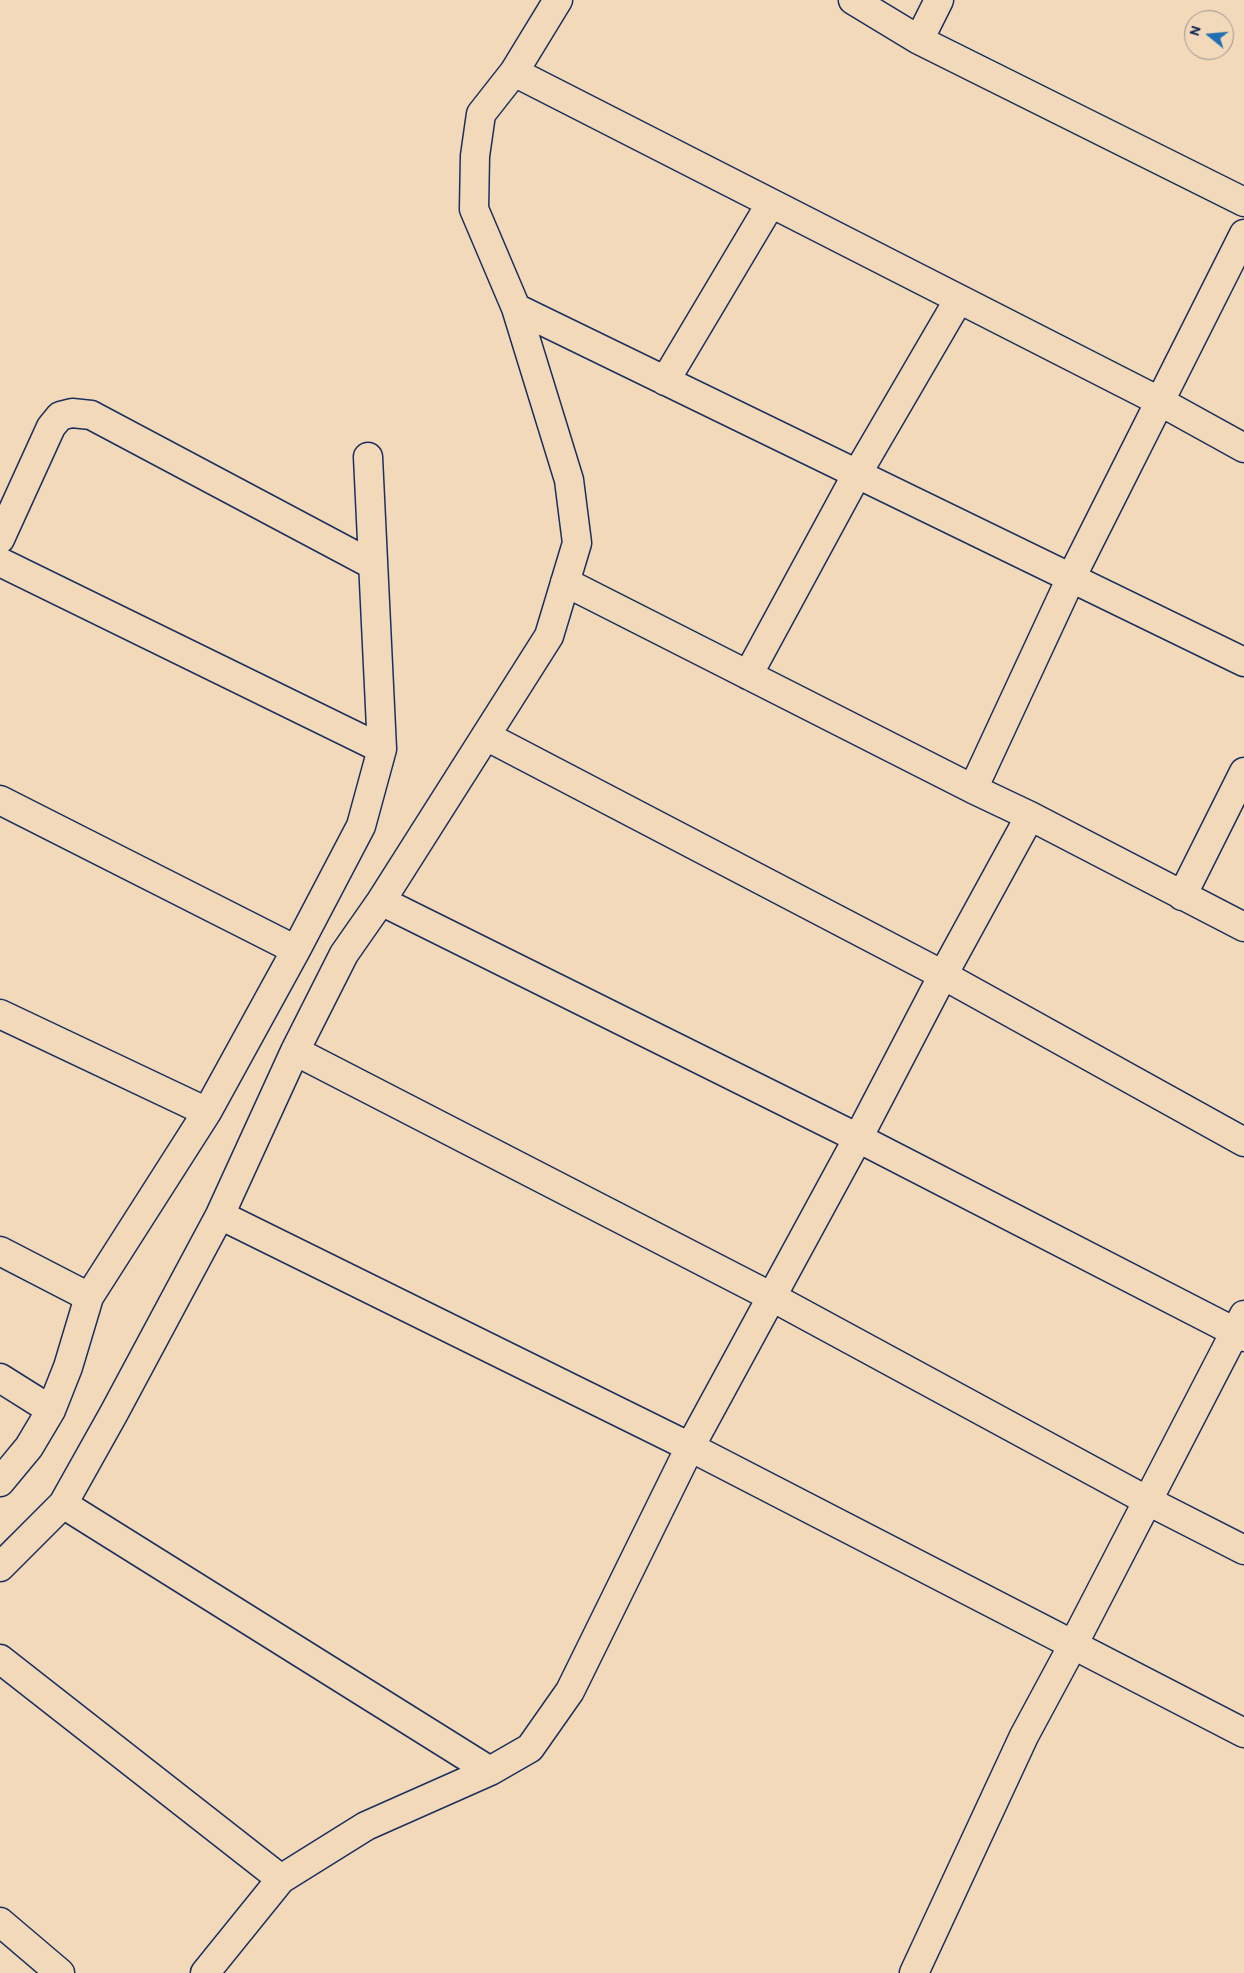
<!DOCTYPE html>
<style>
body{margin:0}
#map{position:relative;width:1244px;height:1973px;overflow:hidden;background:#f1d9b9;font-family:Itim,sans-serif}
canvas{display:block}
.north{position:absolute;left:1184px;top:10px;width:50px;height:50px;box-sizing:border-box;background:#f1d9b9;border:1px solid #9b9595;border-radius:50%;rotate:287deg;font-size:14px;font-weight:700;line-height:20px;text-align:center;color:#1b2f5e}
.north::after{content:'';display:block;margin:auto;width:18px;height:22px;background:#1f6fb2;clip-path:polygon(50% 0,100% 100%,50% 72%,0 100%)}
</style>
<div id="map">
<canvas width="1244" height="1973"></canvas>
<div class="north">N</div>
</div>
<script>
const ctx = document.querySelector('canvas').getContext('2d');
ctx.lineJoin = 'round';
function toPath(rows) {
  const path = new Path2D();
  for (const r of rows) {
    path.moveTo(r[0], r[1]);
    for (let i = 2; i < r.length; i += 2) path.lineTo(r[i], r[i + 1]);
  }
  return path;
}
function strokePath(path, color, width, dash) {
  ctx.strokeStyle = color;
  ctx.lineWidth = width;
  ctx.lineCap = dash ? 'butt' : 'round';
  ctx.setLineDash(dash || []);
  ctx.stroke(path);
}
const minor = toPath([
 [853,0,919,40,1244,202],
 [919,40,939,0],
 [514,72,1159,401,1244,448],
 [516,308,1244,662],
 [665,381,771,203],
 [0,539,51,427,60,416,72,413,91,415,373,565],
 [0,562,382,749],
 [565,582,973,789],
 [748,675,857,474,959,299],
 [486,736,943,975,1244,1142],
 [0,800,296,950],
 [1030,816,1244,927],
 [1182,896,1244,772],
 [381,901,858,1138,1235,1332,1244,1315],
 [0,1014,207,1112],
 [295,1051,772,1297,1148,1501,1244,1550],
 [220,1215,690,1447,858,1138,943,975,1030,816,973,789,1071,578,1244,234],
 [0,1251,89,1297],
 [0,1378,51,1410],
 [0,1482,29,1447,51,1410,68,1367,89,1297,207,1112,296,950,361,826,382,749,368,457],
 [63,1504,490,1771],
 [0,1567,63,1504,114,1413,220,1215,295,1051,344,954,381,901,549,636,577,543,569,480,516,308,474,209,475,156,481,114,514,72,558,0],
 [0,1659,281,1879],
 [0,1922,60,1973],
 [205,1973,281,1879,366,1826,490,1771,530,1748,570,1691,690,1447,1244,1733],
 [914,1973,1024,1736,1073,1645,1235,1332,1244,1337]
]);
strokePath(minor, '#1b2f5e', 31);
strokePath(minor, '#f1d9b9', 28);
</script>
